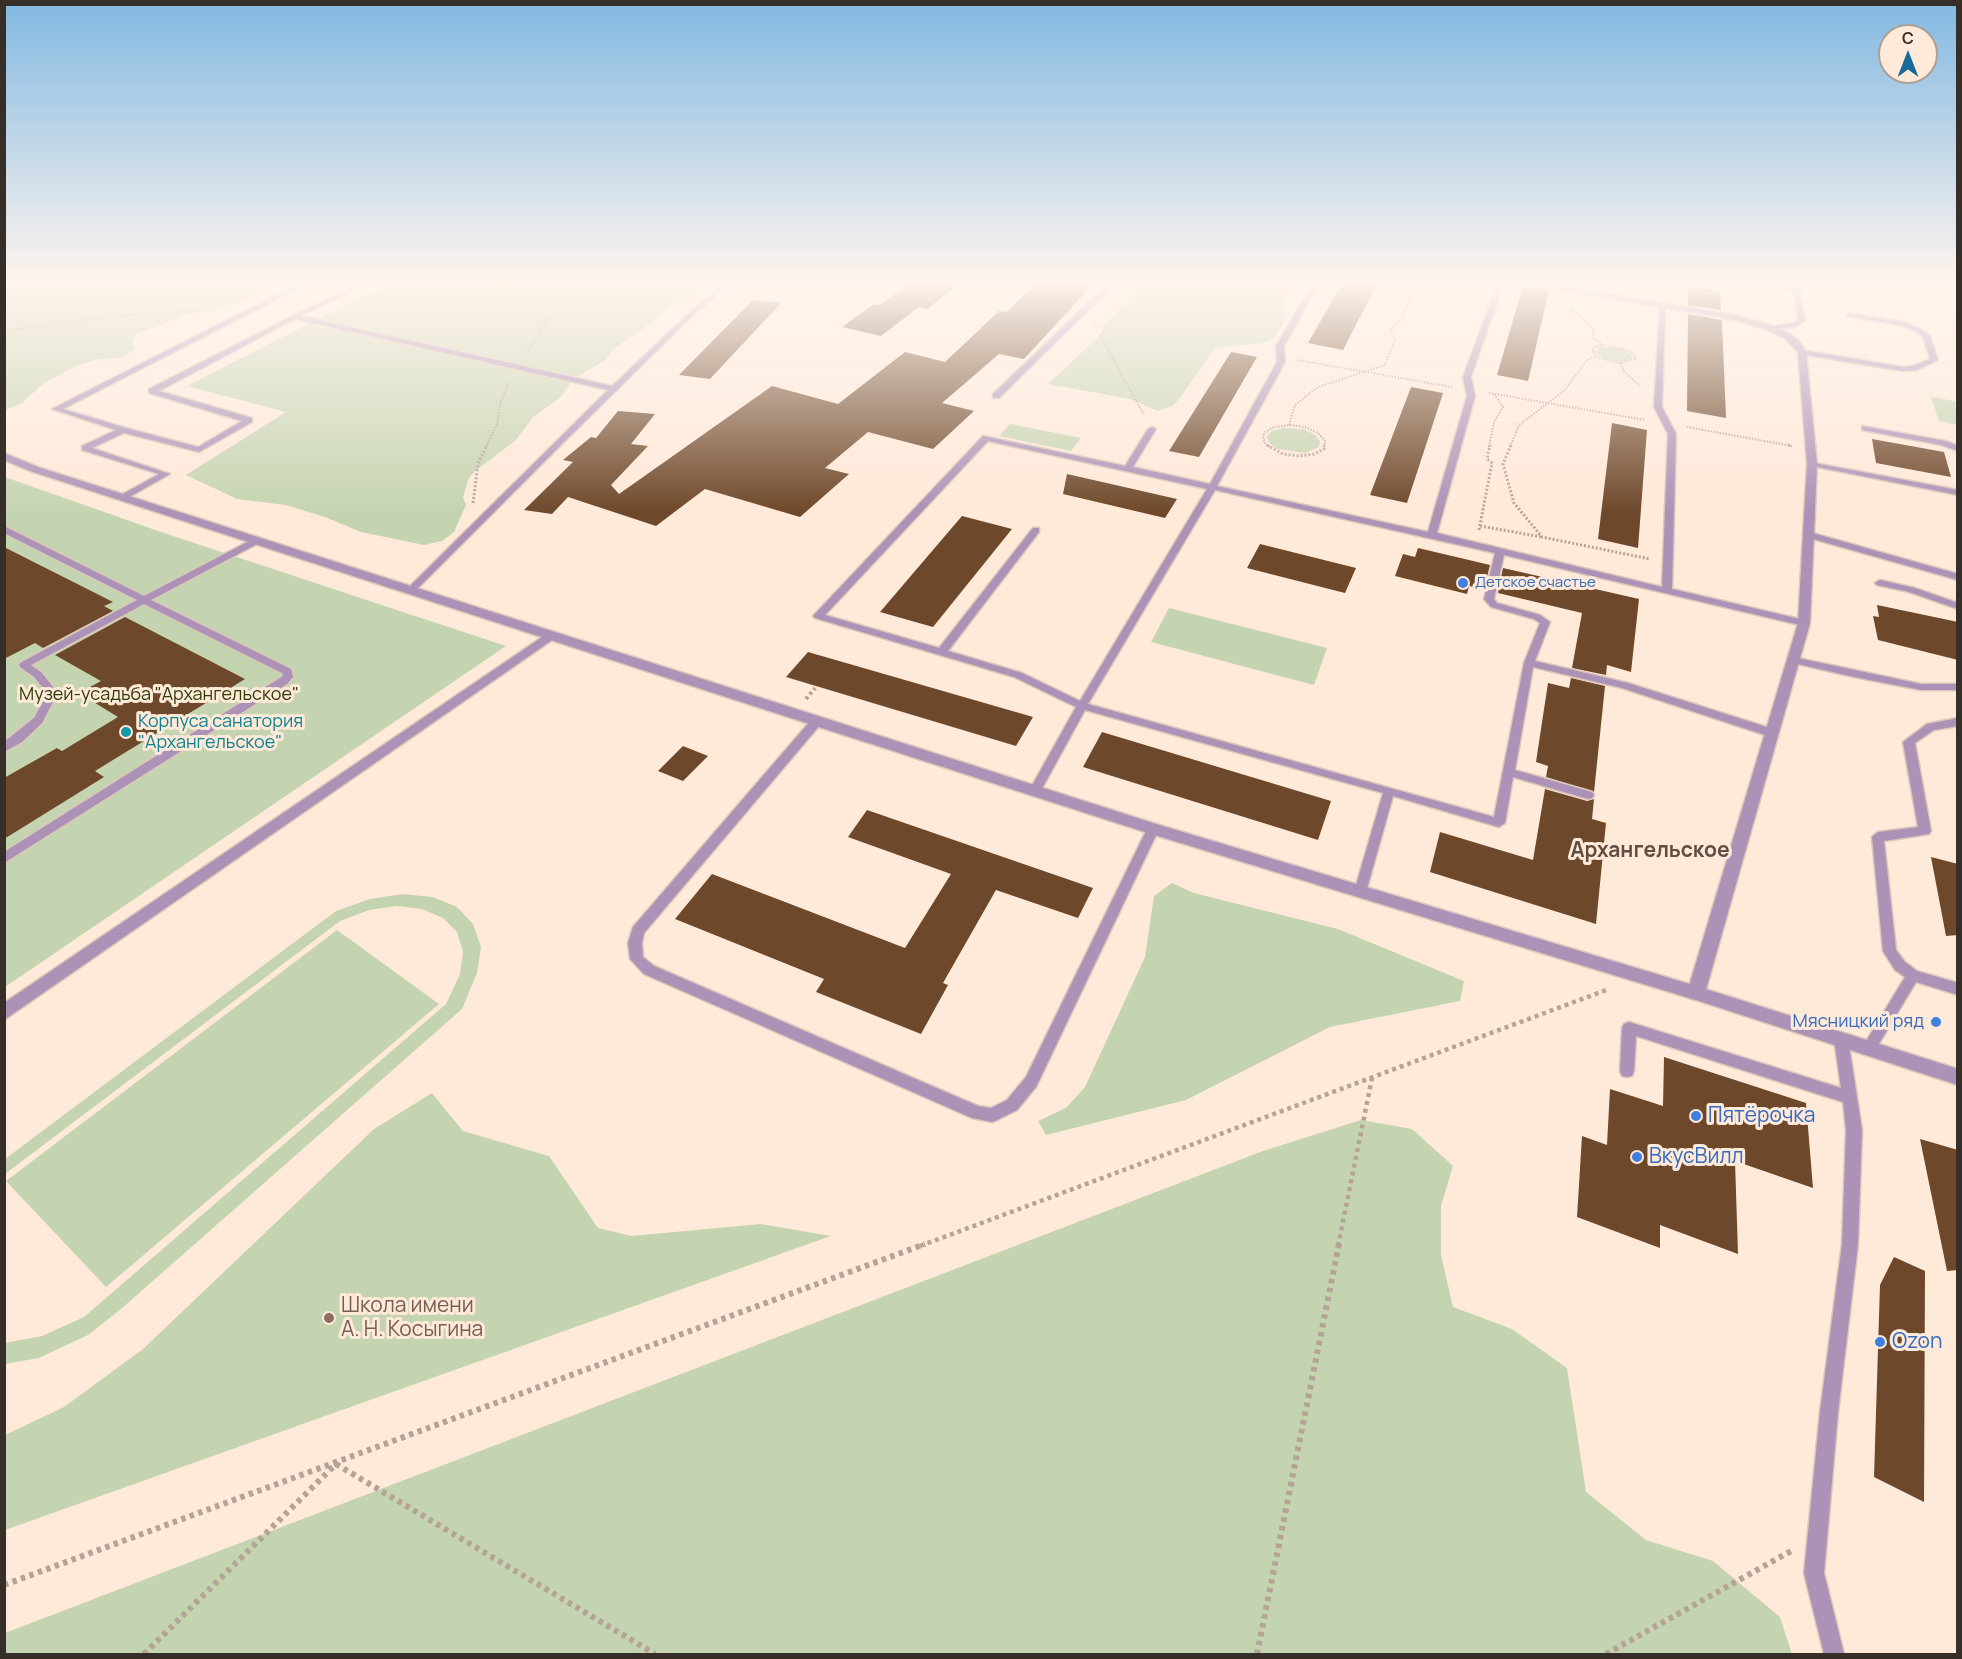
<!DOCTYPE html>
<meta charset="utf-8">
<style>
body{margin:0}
#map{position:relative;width:1962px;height:1659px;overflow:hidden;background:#ffe9d9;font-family:Manrope,sans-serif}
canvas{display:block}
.frame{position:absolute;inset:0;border:6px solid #362e28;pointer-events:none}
.north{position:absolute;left:1878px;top:24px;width:60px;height:60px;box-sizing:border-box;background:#ffe9d9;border:2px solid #af9e92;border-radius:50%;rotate:0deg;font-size:16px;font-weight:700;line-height:24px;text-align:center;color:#362e28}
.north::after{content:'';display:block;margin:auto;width:21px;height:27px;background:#17699a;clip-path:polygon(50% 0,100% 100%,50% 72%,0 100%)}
</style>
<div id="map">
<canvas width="1962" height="1659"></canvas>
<div class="frame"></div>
<div class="north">С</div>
</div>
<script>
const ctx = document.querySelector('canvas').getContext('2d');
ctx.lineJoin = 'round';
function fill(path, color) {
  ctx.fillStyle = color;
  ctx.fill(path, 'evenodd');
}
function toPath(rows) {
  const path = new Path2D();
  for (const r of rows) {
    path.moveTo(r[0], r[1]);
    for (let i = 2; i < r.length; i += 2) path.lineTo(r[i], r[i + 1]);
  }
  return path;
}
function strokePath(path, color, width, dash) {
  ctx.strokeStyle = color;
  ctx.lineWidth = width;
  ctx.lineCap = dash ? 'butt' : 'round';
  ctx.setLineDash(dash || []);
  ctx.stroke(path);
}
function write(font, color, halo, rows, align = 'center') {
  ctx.font = font + ' Manrope,sans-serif';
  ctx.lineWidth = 6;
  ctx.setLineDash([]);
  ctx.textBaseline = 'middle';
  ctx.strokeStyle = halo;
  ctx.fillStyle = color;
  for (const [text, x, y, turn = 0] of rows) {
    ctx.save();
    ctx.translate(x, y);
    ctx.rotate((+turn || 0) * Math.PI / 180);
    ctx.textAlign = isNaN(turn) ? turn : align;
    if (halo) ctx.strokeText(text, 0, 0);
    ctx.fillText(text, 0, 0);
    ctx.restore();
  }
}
fill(toPath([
 [27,280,287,280,234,305,192,313,136,334,132,342,135,349,121,358,100,359,78,365,44,383,22,403,5,410,5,291],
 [420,280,721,280,688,301,671,305,653,322,613,349,605,361,574,378,560,398,533,417,516,440,474,472,468,480,463,497,466,505,454,532,442,541,424,545,361,532,325,517,286,505,237,499,186,475,286,412,187,386,375,290],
 [1145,280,1299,280,1286,300,1282,326,1274,338,1263,343,1215,348,1180,398,1172,406,1158,411,1130,399,1048,384,1098,337,1107,323],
 [1600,347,1623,349,1632,355,1632,359,1620,362,1605,359,1595,352],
 [1931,397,1955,401,1957,425,1939,421],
 [1010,424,1081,438,1071,451,999,436],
 [1283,428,1303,429,1314,434,1320,441,1319,447,1305,453,1278,449,1269,443,1267,437,1272,431],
 [5,477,161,532,506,646,5,987],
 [1169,608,1327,648,1314,685,1151,642],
 [1172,883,1194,893,1338,929,1464,981,1460,1001,1330,1027,1186,1100,1046,1135,1038,1121,1066,1108,1085,1087,1145,957,1154,896],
 [403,894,433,897,457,907,473,924,481,947,477,973,462,1009,121,1309,88,1335,39,1358,5,1364,5,1343,42,1336,84,1317,446,1004,460,974,463,952,457,932,443,918,422,909,397,906,369,910,340,921,5,1174,5,1159,336,911,370,899],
 [337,930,439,1004,106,1287,6,1181],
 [432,1093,463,1131,549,1156,598,1228,631,1236,761,1224,831,1236,5,1530,5,1435,64,1407,143,1349,374,1129],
 [1361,1120,1412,1129,1453,1166,1441,1206,1441,1255,1453,1307,1512,1329,1567,1368,1586,1492,1646,1540,1713,1561,1780,1617,1792,1654,5,1654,5,1633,1263,1151]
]), '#c5d4b0');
fill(toPath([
 [915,280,965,280,927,309,919,307,881,336,842,327,874,304,880,305],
 [1039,280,1097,280,1024,359,999,354,942,403,974,411,933,449,868,432,825,468,849,474,800,517,705,489,656,526,568,497,552,514,524,510,573,462,563,460,591,437,596,438,618,411,655,414,631,444,648,446,611,485,619,494,772,386,838,404,905,352,945,362,999,311,1007,312],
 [1344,280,1379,280,1343,350,1308,343],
 [1523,286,1549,290,1528,381,1497,375],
 [1688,286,1720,291,1721,310,1688,305],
 [753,300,781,303,710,379,679,375],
 [1688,314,1722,320,1726,418,1687,411],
 [1231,352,1257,357,1199,457,1169,451],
 [1411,387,1443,393,1407,503,1370,495],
 [1612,423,1647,430,1638,548,1598,539],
 [1872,439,1944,452,1951,477,1876,463],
 [1067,474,1177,499,1165,518,1063,494],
 [962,516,1012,529,933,627,880,612],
 [1260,544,1356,568,1345,593,1247,568],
 [4,547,113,602,104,606,113,611,43,648,35,643,4,659],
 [1418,548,1490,565,1484,589,1469,586,1467,594,1395,576,1403,554,1415,557],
 [1503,568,1639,599,1631,672,1607,665,1606,675,1572,668,1582,613,1498,593],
 [1877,605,1958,622,1958,660,1878,640,1873,616,1879,617],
 [125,617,245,679,95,771,104,777,4,839,4,778,57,748,62,751,118,717,79,693,101,681,55,655],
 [808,652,1033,717,1016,746,786,677],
 [1571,678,1605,686,1594,792,1546,777,1548,766,1536,762,1548,683,1569,688],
 [1102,732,1331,801,1318,840,1083,767],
 [683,746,708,756,683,781,658,771],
 [1545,789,1587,801,1594,799,1592,819,1606,823,1596,924,1430,872,1440,832,1533,860],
 [867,810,1093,888,1078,918,996,890,943,983,948,985,921,1034,816,992,824,979,675,919,712,874,905,948,951,874,848,837],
 [1931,857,1958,864,1958,935,1946,936],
 [1664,1057,1806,1103,1813,1188,1735,1161,1738,1254,1660,1225,1660,1248,1577,1217,1582,1136,1607,1145,1610,1089,1663,1106],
 [1920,1139,1958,1150,1958,1270,1947,1271],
 [1894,1257,1925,1271,1924,1502,1874,1477,1880,1285]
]), '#6e482a');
const service = toPath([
 [306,280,315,280,63,409,126,428,198,447,242,421,149,393,149,389,292,316,367,280,379,280,366,284,301,316,612,386,687,315,726,280,733,280,691,317,564,442,415,591,412,592,409,591,409,587,608,390,295,319,159,391,252,418,252,422,199,452,124,433,92,448,170,474,124,500,121,499,121,495,159,474,82,450,82,446,116,430,52,409,306,280],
 [1112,280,1119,280,999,398,993,398,993,394,1112,280],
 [1315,280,1321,280,1284,346,1285,362,1217,486,1428,532,1467,396,1463,377,1499,280,1505,280,1471,377,1475,396,1437,533,1662,587,1668,434,1654,407,1660,305,1665,304,1662,407,1676,434,1672,589,1804,620,1809,623,1804,626,1504,555,1494,599,1497,603,1540,615,1550,622,1535,661,1628,683,1776,730,1778,733,1776,736,1768,736,1622,688,1533,667,1515,770,1592,792,1594,795,1592,798,1588,799,1513,777,1505,823,1499,827,1393,796,1366,892,1364,895,1360,897,1356,895,1354,892,1383,793,1085,710,1039,794,1031,794,1029,791,1076,707,1014,677,815,618,813,616,983,436,1125,466,1148,429,1152,427,1156,429,1133,467,1210,484,1277,362,1276,346,1315,280],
 [988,441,1207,489,1080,701,1022,673,948,651,1039,532,1039,528,1033,528,939,648,825,615,988,441],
 [1215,490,1495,553,1484,599,1491,607,1534,619,1540,623,1524,663,1494,817,1088,704,1215,490],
 [1727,280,1746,280,1793,287,1792,280,1798,280,1805,321,1795,327,1768,329,1768,327,1793,323,1798,320,1794,291,1727,280],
 [1849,313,1904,322,1920,329,1930,336,1938,360,1917,370,1903,371,1799,354,1799,350,1802,350,1903,367,1913,366,1930,359,1923,337,1916,331,1902,326,1847,316,1847,314,1849,313],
 [1862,426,1946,441,1958,446,1958,451,1941,445,1862,430,1862,426],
 [1809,462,1958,490,1958,495,1812,466,1809,466,1809,462],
 [4,526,144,596,255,538,261,538,261,542,151,600,291,669,293,677,287,684,4,863,4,852,283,676,282,673,144,604,31,665,42,673,53,687,53,702,42,723,22,742,4,752,4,742,34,718,43,702,43,688,34,677,20,667,19,665,20,663,137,600,4,533,4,526],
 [1809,532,1958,574,1958,580,1806,537,1804,535,1809,532],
 [1880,580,1915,588,1958,603,1958,609,1909,592,1877,585,1875,583,1880,580],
 [1793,657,1921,684,1958,684,1958,690,1921,690,1854,677,1789,662,1788,660,1793,657],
 [816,718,821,722,820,725,644,933,642,943,643,957,654,966,978,1106,991,1108,1007,1100,1026,1077,1147,829,1153,825,1159,829,1036,1087,1017,1110,997,1120,992,1122,972,1118,644,974,630,959,628,943,633,927,812,719,816,718],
 [1958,718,1958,726,1934,730,1915,743,1931,831,1929,834,1884,841,1896,950,1905,962,1917,971,1958,983,1958,995,1916,982,1874,1052,1869,1054,1864,1052,1862,1048,1905,977,1895,970,1883,951,1872,837,1878,832,1918,827,1903,742,1927,724,1958,718],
 [1629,1022,1841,1088,1834,1039,1836,1035,1841,1033,1846,1035,1848,1039,1862,1130,1858,1244,1838,1412,1824,1573,1844,1654,1824,1654,1804,1573,1820,1412,1842,1244,1846,1130,1843,1102,1636,1036,1634,1071,1632,1076,1627,1077,1622,1076,1620,1071,1622,1028,1624,1024,1629,1022]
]);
const minor = toPath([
 [1503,280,1524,280,1736,315,1773,326,1790,334,1799,341,1806,352,1817,464,1810,623,1705,993,1702,998,1696,1000,1690,998,1687,993,1798,623,1807,464,1798,352,1784,338,1767,330,1735,320,1503,280],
 [551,631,557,635,555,638,4,1020,4,1003,551,631]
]);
const tertiary = toPath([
 [4,280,14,280,4,285,4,280],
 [4,453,38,467,1156,824,1696,986,1958,1069,1958,1085,1696,1000,1148,833,788,717,30,471,4,460,4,453]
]);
strokePath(service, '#dbc7b9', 3);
strokePath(minor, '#dbc7b9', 3);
strokePath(tertiary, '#dbc7b9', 3);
strokePath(toPath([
 [1437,280,1481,287],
 [383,295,636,280],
 [1571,308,1593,328,1593,338,1602,345],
 [1092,324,1105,329,1101,337,1144,415],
 [4,331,109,316,214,310],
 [1602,345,1628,350,1635,355,1635,359,1620,363,1599,358,1592,351,1595,347,1602,345],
 [527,353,557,305,568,280],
 [1297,360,1452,387],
 [1620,363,1624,372,1640,386],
 [1489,393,1645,420],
 [1289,425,1295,405,1318,387,1385,365,1395,339,1390,330,1401,320,1413,290,1409,280],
 [1687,427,1792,446],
 [486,447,497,424,501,401,509,382],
 [1270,447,1265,444,1263,436,1265,432,1274,427,1289,425,1305,427,1318,433,1325,441,1324,447],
 [1489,447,1494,422,1503,407,1494,394],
 [1510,447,1519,425,1565,390,1586,361,1595,356]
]), '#b4a397', 2, [1.5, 1.5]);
strokePath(toPath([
 [1267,445,1283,454,1299,456,1314,454,1324,449,1324,445],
 [1511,445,1503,464,1514,503,1542,537,1650,559],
 [1788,445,1792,446],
 [473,503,478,464,487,445],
 [1480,526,1542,537],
 [1479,530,1492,463,1487,459,1490,445]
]), '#b4a397', 3, [2, 2]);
strokePath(toPath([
 [806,699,815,688]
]), '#b4a397', 4, [3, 3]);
strokePath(toPath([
 [920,1246,1609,989],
 [1338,1246,1372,1078]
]), '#b4a397', 4.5, [4, 4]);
strokePath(toPath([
 [4,1585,925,1244],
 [144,1654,336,1464,655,1654],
 [1257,1654,1339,1244],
 [1606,1654,1791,1551]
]), '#b4a397', 6, [4.5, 4.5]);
fill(service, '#ab92b6');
fill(minor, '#ab92b6');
fill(tertiary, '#ab92b6');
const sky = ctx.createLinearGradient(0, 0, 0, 513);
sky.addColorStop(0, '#81b8e2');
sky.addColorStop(0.55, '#fff5ee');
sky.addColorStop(1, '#fff5ee00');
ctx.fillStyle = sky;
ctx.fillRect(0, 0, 1962, 513);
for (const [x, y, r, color] of [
 [1463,583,6,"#3f7fe0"],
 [126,732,6,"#0f9aa8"],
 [1936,1022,6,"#3f7fe0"],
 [1696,1116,6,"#3f7fe0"],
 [1637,1157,6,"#3f7fe0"],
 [329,1318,6,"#8d6e63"],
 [1880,1342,6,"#3f7fe0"]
]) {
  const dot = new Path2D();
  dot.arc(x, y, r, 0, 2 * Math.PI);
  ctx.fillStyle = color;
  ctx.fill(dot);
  strokePath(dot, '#ffe9d9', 2);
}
write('15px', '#366cbe', '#ffe9d9', [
 ["Детское счастье",1475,583]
], 'left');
write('18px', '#2d3e08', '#ffe9d9', [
 ["Музей-усадьба \"Архангельское\"",159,695]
]);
write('18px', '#0d838f', '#ffe9d9', [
 ["Корпуса санатория",138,722],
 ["\"Архангельское\"",138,743]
], 'left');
write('18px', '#366cbe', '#ffe9d9', [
 ["Мясницкий ряд",1924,1022]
], 'right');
write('bold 21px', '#604e42', '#ffe9d9', [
 ["Архангельское",1650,851]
]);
write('21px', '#366cbe', '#ffe9d9', [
 ["Пятёрочка",1708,1116],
 ["ВкусВилл",1649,1157],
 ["Ozon",1892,1342]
], 'left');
write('21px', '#785e54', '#ffe9d9', [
 ["Школа имени",341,1306],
 ["А. Н. Косыгина",341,1330]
], 'left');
</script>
